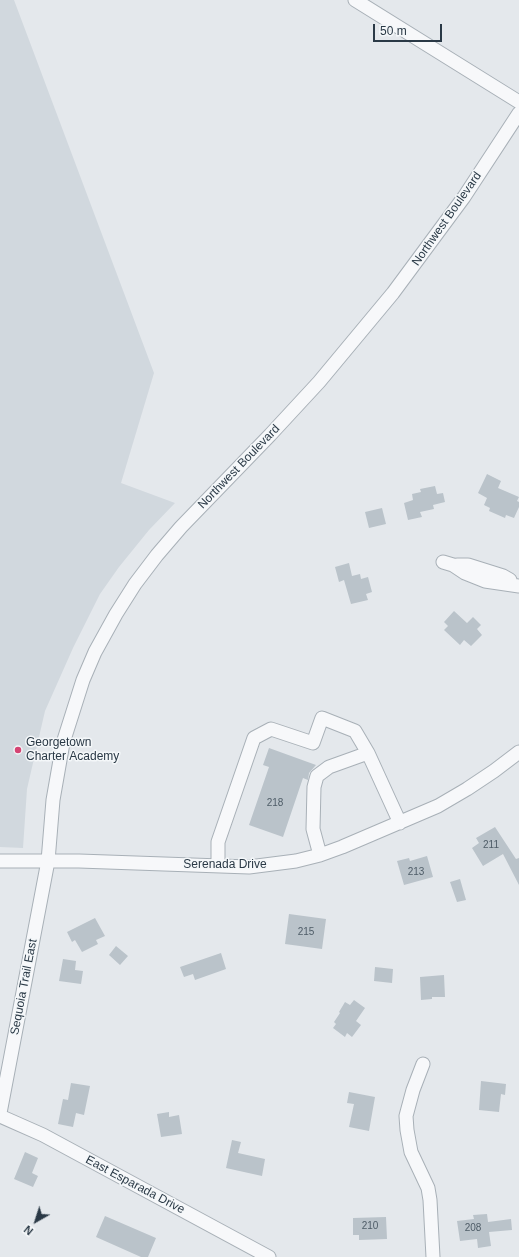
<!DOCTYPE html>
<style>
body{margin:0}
#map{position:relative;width:519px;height:1257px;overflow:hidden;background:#e4e8ec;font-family:Arial,sans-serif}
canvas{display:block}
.north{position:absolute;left:16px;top:1201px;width:40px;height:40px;-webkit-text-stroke:3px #f4f7f9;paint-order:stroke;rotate:219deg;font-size:11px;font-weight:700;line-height:16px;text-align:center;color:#2a3946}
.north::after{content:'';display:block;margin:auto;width:14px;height:18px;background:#2a3946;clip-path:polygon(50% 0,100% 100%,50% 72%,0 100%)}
.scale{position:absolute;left:373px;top:24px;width:69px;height:18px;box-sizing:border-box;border:2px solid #2a3946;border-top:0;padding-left:5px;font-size:12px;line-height:14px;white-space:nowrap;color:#2a3946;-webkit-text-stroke:3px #f4f7f9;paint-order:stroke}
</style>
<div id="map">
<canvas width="519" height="1257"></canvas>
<div class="north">N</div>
<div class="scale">50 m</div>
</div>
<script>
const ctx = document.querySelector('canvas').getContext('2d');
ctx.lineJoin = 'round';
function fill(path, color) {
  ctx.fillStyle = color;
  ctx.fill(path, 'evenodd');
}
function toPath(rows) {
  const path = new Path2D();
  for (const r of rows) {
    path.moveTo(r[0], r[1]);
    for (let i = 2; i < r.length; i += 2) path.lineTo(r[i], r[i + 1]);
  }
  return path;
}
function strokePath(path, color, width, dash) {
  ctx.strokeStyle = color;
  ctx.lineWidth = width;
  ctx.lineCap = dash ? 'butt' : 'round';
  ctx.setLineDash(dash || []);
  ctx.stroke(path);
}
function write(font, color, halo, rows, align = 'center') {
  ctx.font = font + ' Arial,sans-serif';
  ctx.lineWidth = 3;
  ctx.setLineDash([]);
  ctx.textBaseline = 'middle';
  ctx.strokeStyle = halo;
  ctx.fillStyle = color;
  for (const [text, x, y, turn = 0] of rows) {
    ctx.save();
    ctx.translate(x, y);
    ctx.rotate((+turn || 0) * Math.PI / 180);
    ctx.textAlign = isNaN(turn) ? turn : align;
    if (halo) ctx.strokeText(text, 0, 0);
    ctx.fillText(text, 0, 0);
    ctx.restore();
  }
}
fill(toPath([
 [0,0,14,0,154,373,121,483,175,503,149,530,119,567,100,594,73,648,45,711,27,789,23,848,0,847]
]), '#d1d8de');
fill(toPath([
 [487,474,501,481,498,488,519,497,517,501,519,502,519,507,514,518,506,515,505,518,489,511,490,508,484,505,487,498,478,493],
 [435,486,437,494,443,493,445,502,433,505,434,509,420,512,422,517,408,520,404,503,413,500,412,494,421,492,420,489],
 [382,508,386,524,369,528,365,512],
 [349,563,352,576,360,574,361,579,368,577,372,592,366,594,368,600,351,604,344,580,339,582,335,567],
 [454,611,467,623,473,617,481,625,477,629,482,635,471,646,464,640,460,645,444,630,448,626,444,622],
 [269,748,316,765,309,773,308,780,303,778,283,837,249,825,269,767,263,765],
 [495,827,516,859,519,858,519,885,503,854,483,866,472,848,479,843,476,838],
 [427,856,433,877,404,885,397,861,409,858,410,861],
 [460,879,466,900,457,902,450,882],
 [289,914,326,919,322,949,285,944],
 [95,918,105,936,96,940,98,944,82,952,75,940,72,942,67,932],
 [116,946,128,956,120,965,109,955],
 [221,953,226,969,195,980,193,974,184,977,180,967],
 [63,959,76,961,75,970,83,971,81,984,59,981],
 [375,967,393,969,392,983,374,981],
 [444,975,445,997,432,997,432,999,421,1000,420,977],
 [354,1000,365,1008,356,1021,361,1025,352,1037,347,1033,345,1037,333,1028,336,1024,334,1022,340,1013,339,1012,345,1002,350,1005],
 [481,1081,506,1084,505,1095,501,1094,499,1112,479,1110],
 [71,1083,90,1086,84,1115,76,1113,73,1127,58,1124,63,1099,68,1100],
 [349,1092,375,1097,369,1131,349,1127,354,1104,347,1103],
 [169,1112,169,1117,179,1115,182,1134,161,1137,157,1114],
 [232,1140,241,1142,238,1153,265,1159,262,1176,226,1168],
 [25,1152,38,1158,32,1173,38,1176,33,1187,14,1179],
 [487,1214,488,1222,511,1219,512,1230,489,1232,491,1246,478,1248,477,1239,460,1241,457,1221,474,1219,473,1215],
 [105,1216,156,1238,148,1257,141,1257,96,1237],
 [386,1217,387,1239,359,1240,359,1235,353,1235,353,1218]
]), '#bac3ca');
const minor = toPath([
 [355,0,519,102],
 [443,562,453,565,465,573,485,581,519,586],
 [457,565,468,565,503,576,510,580],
 [320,855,313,829,314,787,317,776,329,767,368,753,400,823],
 [0,861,79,861,249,867,296,861,320,855,342,847,438,806,467,789,494,771,519,752],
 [218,866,218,842,254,738,271,729,313,743,322,718,355,731,368,753],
 [423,1064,413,1090,406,1116,407,1130,411,1152,428,1188,430,1200,433,1257],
 [0,1113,48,861,53,800,63,743,83,680,95,652,116,614,135,584,157,555,181,527,270,435,319,382,393,293,464,197,519,113],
 [0,1116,43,1135,269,1257]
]);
strokePath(minor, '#a8b0b7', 15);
strokePath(minor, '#f7f8fa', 13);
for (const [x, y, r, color] of [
 [18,750,4,"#d54473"]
]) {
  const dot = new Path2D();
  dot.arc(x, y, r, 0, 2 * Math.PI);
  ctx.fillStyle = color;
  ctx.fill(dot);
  strokePath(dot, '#f4f7f9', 1.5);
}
write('10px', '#4e5c67', null, [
 ["218",275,803],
 ["211",491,845],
 ["213",416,872],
 ["215",306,932],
 ["210",370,1226],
 ["208",473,1228]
]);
write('12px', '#2a3946', '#f4f7f9', [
 ["Northwest Boulevard",447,219,-55],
 ["Northwest Boulevard",239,467,-46],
 ["Serenada Drive",225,865],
 ["Sequoia Trail East",24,987,-79],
 ["East Esparada Drive",135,1185,28]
]);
write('12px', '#2a3946', '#f4f7f9', [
 ["Georgetown",26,743],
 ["Charter Academy",26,757]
], 'left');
</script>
